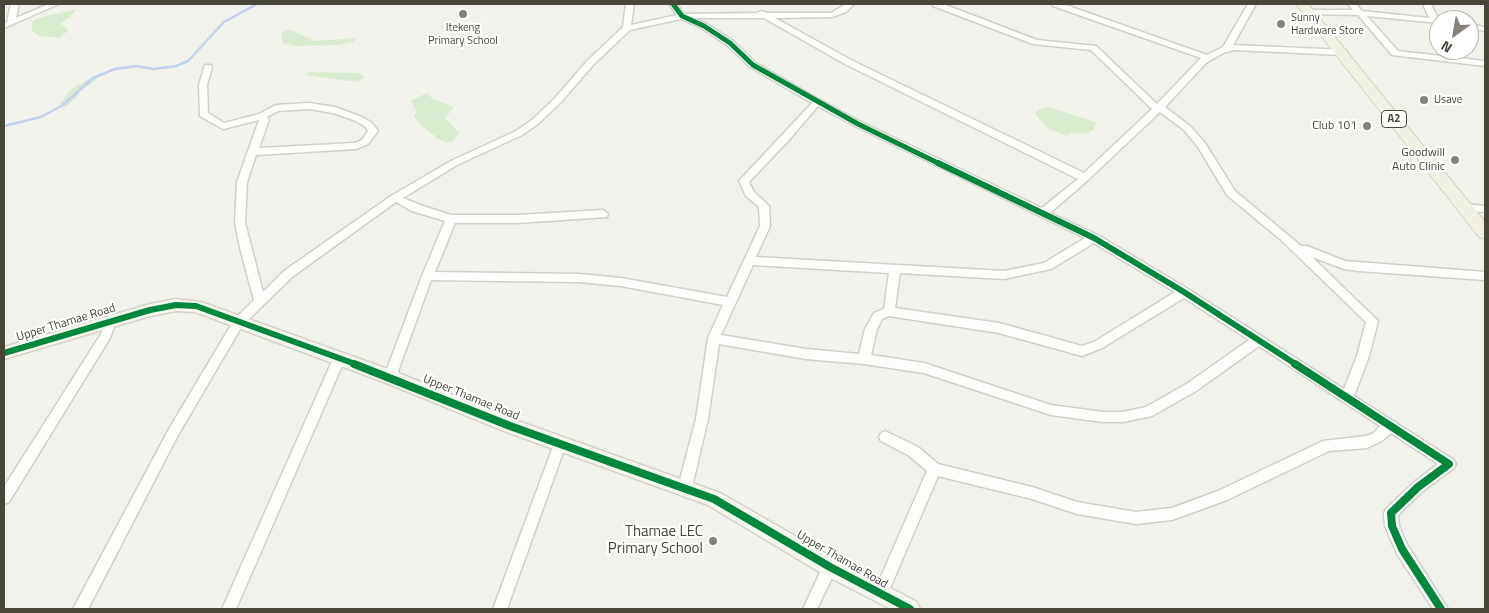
<!DOCTYPE html>
<style>
body{margin:0}
#map{position:relative;width:1489px;height:613px;overflow:hidden;background:#f2f2ed;font-family:"Titillium Web",sans-serif}
canvas{display:block}
.frame{position:absolute;inset:0;border:5px solid #484639;pointer-events:none}
.north{position:absolute;left:1429px;top:10px;width:50px;height:50px;box-sizing:border-box;background:#fff;border:1px solid #b6b5b0;border-radius:50%;rotate:212deg;font-size:14px;font-weight:700;line-height:20px;text-align:center;color:#484639}
.north::after{content:'';display:block;margin:auto;width:18px;height:22px;background:#848278;clip-path:polygon(50% 0,100% 100%,50% 72%,0 100%)}
</style>
<div id="map">
<canvas width="1489" height="613"></canvas>
<div class="frame"></div>
<div class="north">N</div>
</div>
<script>
const ctx = document.querySelector('canvas').getContext('2d');
ctx.lineJoin = 'round';
function fill(path, color) {
  ctx.fillStyle = color;
  ctx.fill(path, 'evenodd');
}
function toPath(rows) {
  const path = new Path2D();
  for (const r of rows) {
    path.moveTo(r[0], r[1]);
    for (let i = 2; i < r.length; i += 2) path.lineTo(r[i], r[i + 1]);
  }
  return path;
}
function strokePath(path, color, width, dash) {
  ctx.strokeStyle = color;
  ctx.lineWidth = width;
  ctx.lineCap = dash ? 'butt' : 'round';
  ctx.setLineDash(dash || []);
  ctx.stroke(path);
}
function write(font, color, halo, rows, align = 'center') {
  ctx.font = font + ' "Titillium Web",sans-serif';
  ctx.lineWidth = 4.5;
  ctx.setLineDash([]);
  ctx.textBaseline = 'middle';
  ctx.strokeStyle = halo;
  ctx.fillStyle = color;
  for (const [text, x, y, turn = 0] of rows) {
    ctx.save();
    ctx.translate(x, y);
    ctx.rotate((+turn || 0) * Math.PI / 180);
    ctx.textAlign = isNaN(turn) ? turn : align;
    if (halo) ctx.strokeText(text, 0, 0);
    ctx.fillText(text, 0, 0);
    ctx.restore();
  }
}
fill(toPath([
 [77,9,69,18,60,23,69,30,59,38,39,36,32,31,32,22,38,18],
 [287,30,292,30,314,41,356,38,353,42,339,45,296,46,283,43,281,34],
 [310,72,359,73,365,77,357,82,304,75],
 [92,77,97,78,97,80,79,92,78,96,67,106,60,107,60,104,70,90],
 [427,93,433,99,454,107,445,118,459,133,453,141,447,143,440,140,424,128,414,117,417,110,410,101],
 [1049,107,1096,122,1094,130,1084,134,1069,133,1068,136,1047,128,1035,114,1038,110]
]), '#d9ebcf');
strokePath(toPath([
 [4,126,41,117,63,105,93,78,115,69,136,66,154,69,176,66,188,61,224,22,257,4]
]), '#c1d0ec', 2.5);
const street = toPath([
 [11,4,19,4,16,18,49,4,59,4,4,28,4,23,7,22,11,4],
 [626,4,634,4,631,25,677,15,669,4,677,4,684,14,757,13,761,11,767,13,831,13,846,4,854,4,846,12,832,17,775,18,851,60,1084,173,1152,109,1091,50,1033,44,933,6,932,4,943,4,1037,40,1096,46,1157,104,1201,58,1053,6,1052,4,1063,4,1207,55,1223,47,1248,4,1256,4,1233,45,1346,50,1346,54,1343,55,1234,50,1223,53,1206,63,1165,107,1190,126,1205,143,1235,191,1301,246,1307,246,1345,261,1485,272,1485,280,1359,271,1344,269,1312,257,1378,321,1369,356,1354,396,1454,460,1456,464,1454,468,1423,491,1398,515,1399,526,1407,544,1448,609,1433,609,1397,554,1385,526,1384,513,1386,509,1413,483,1438,464,1391,433,1382,441,1367,448,1329,451,1227,500,1172,520,1136,524,1077,514,1032,499,938,476,885,600,880,602,875,600,873,595,927,471,908,455,881,441,879,437,881,433,885,431,918,447,938,464,1032,487,1077,502,1136,512,1172,508,1218,491,1323,441,1366,436,1374,433,1380,426,1259,346,1196,391,1152,416,1123,422,1103,422,1051,415,924,373,864,364,806,359,719,344,708,419,692,487,690,491,685,493,680,491,678,487,696,419,708,338,723,305,621,286,579,282,431,280,396,377,394,381,390,382,386,381,384,377,422,276,445,221,412,211,396,202,292,277,242,326,177,437,88,609,73,609,169,429,234,320,254,300,240,248,235,223,237,182,259,120,223,129,200,116,199,85,205,65,211,65,212,67,207,85,208,113,224,123,259,114,276,105,309,103,335,107,362,117,372,123,378,131,368,144,356,149,256,155,247,182,245,223,263,292,284,271,391,196,451,161,516,131,532,120,555,98,587,61,623,27,626,4],
 [694,18,764,18,845,64,1078,179,1042,208,861,122,820,100,756,63,733,41,707,24,694,18],
 [681,19,701,28,727,45,750,67,812,103,739,181,746,196,759,207,760,226,727,297,621,278,579,274,435,272,455,223,518,223,607,217,608,214,603,210,518,215,451,215,420,205,403,198,457,165,522,135,538,124,561,102,593,65,630,30,681,19],
 [818,106,855,126,1085,238,1044,263,1004,271,756,257,770,226,769,206,754,192,749,182,788,141,818,106],
 [309,109,333,113,356,121,366,127,368,131,362,140,355,143,259,148,269,120,267,117,278,111,309,109],
 [1160,112,1184,130,1198,147,1227,195,1280,239,1366,322,1357,356,1344,389,1188,289,1098,235,1050,213,1088,180,1160,112],
 [1094,243,1175,292,1094,342,1082,346,999,323,895,308,900,273,1004,279,1051,269,1094,243],
 [753,265,889,273,884,309,874,313,865,329,859,354,806,349,721,335,753,265],
 [1184,298,1249,340,1188,383,1146,407,1123,412,1103,412,1051,405,924,363,871,355,877,329,882,319,889,316,999,333,1082,356,1102,348,1184,298],
 [1348,4,1356,4,1362,11,1429,18,1423,4,1431,4,1438,18,1442,20,1439,20,1439,23,1367,16,1398,51,1485,61,1485,66,1392,55,1358,15,1309,14,1305,12,1309,10,1353,10,1348,4],
 [1469,24,1485,27,1485,31,1469,28,1469,24],
 [1465,204,1485,206,1485,212,1461,211,1460,208,1465,204],
 [110,317,114,318,116,321,110,338,9,502,4,504,4,487,101,334,106,318,110,317],
 [339,354,343,356,345,359,236,609,222,609,333,359,335,356,339,354],
 [560,438,565,440,566,444,507,609,493,609,554,444,555,440,560,438],
 [830,560,835,562,837,567,817,609,803,609,825,562,830,560]
]);
const secondary = toPath([
 [176,299,201,302,396,372,515,420,720,493,837,560,917,602,920,609,891,609,823,574,708,505,504,431,384,382,195,312,176,311,150,316,4,359,4,347,150,304,176,299]
]);
const primary = toPath([
 [1296,4,1308,4,1485,222,1485,239,1479,237,1296,4]
]);
strokePath(street, '#d0d0cb', 3);
strokePath(secondary, '#d2d2c6', 3);
strokePath(primary, '#d3d2bc', 2);
fill(street, '#fdfdfc');
fill(secondary, '#f6f6f0');
fill(primary, '#f1f0e5');
strokePath(toPath([
 [673,4,682,16,704,26,730,43,753,65,858,124,940,164]
]), '#00873e', 5);
strokePath(toPath([
 [938,163,1094,238,1184,292,1297,365],
 [4,353,150,310,176,305,196,306,358,365]
]), '#00873e', 6);
strokePath(toPath([
 [354,364,510,426,714,499,830,567,910,609],
 [1295,364,1449,464,1418,487,1391,513,1392,526,1402,549,1441,609]
]), '#00873e', 8);
for (const [x, y, r, color] of [
 [463,14,5,"#848278"],
 [1281,24,5,"#848278"],
 [1424,100,5,"#848278"],
 [1367,126,5,"#848278"],
 [1455,160,5,"#848278"],
 [713,541,5,"#848278"]
]) {
  const dot = new Path2D();
  dot.arc(x, y, r, 0, 2 * Math.PI);
  ctx.fillStyle = color;
  ctx.fill(dot);
  strokePath(dot, '#fff', 2);
}
write('11px', '#484639', '#fff', [
 ["Sunny",1291,18],
 ["Hardware Store",1291,31],
 ["Itekeng",463,28,"center"],
 ["Primary School",463,41,"center"],
 ["Usave",1434,100]
], 'left');
for (const [x, y, w] of [
 [1394,119,25]
]) {
  const box = new Path2D();
  box.roundRect(x - w / 2, y - 8.5, w, 17, 4);
  ctx.fillStyle = '#fff';
  ctx.fill(box);
  strokePath(box, '#484639', 1);
}
write('bold 11px', '#484639', null, [
 ["A2",1394,119]
]);
write('12px', '#484639', '#fff', [
 ["Club 101",1357,126],
 ["Goodwill",1445,153],
 ["Auto Clinic",1445,167]
], 'right');
write('12px', '#484639', '#fff', [
 ["Upper Thamae Road",66,323,-17],
 ["Upper Thamae Road",471,398,22],
 ["Upper Thamae Road",842,560,30]
]);
write('15px', '#484639', '#fff', [
 ["Thamae LEC",703,532],
 ["Primary School",703,549]
], 'right');
</script>
